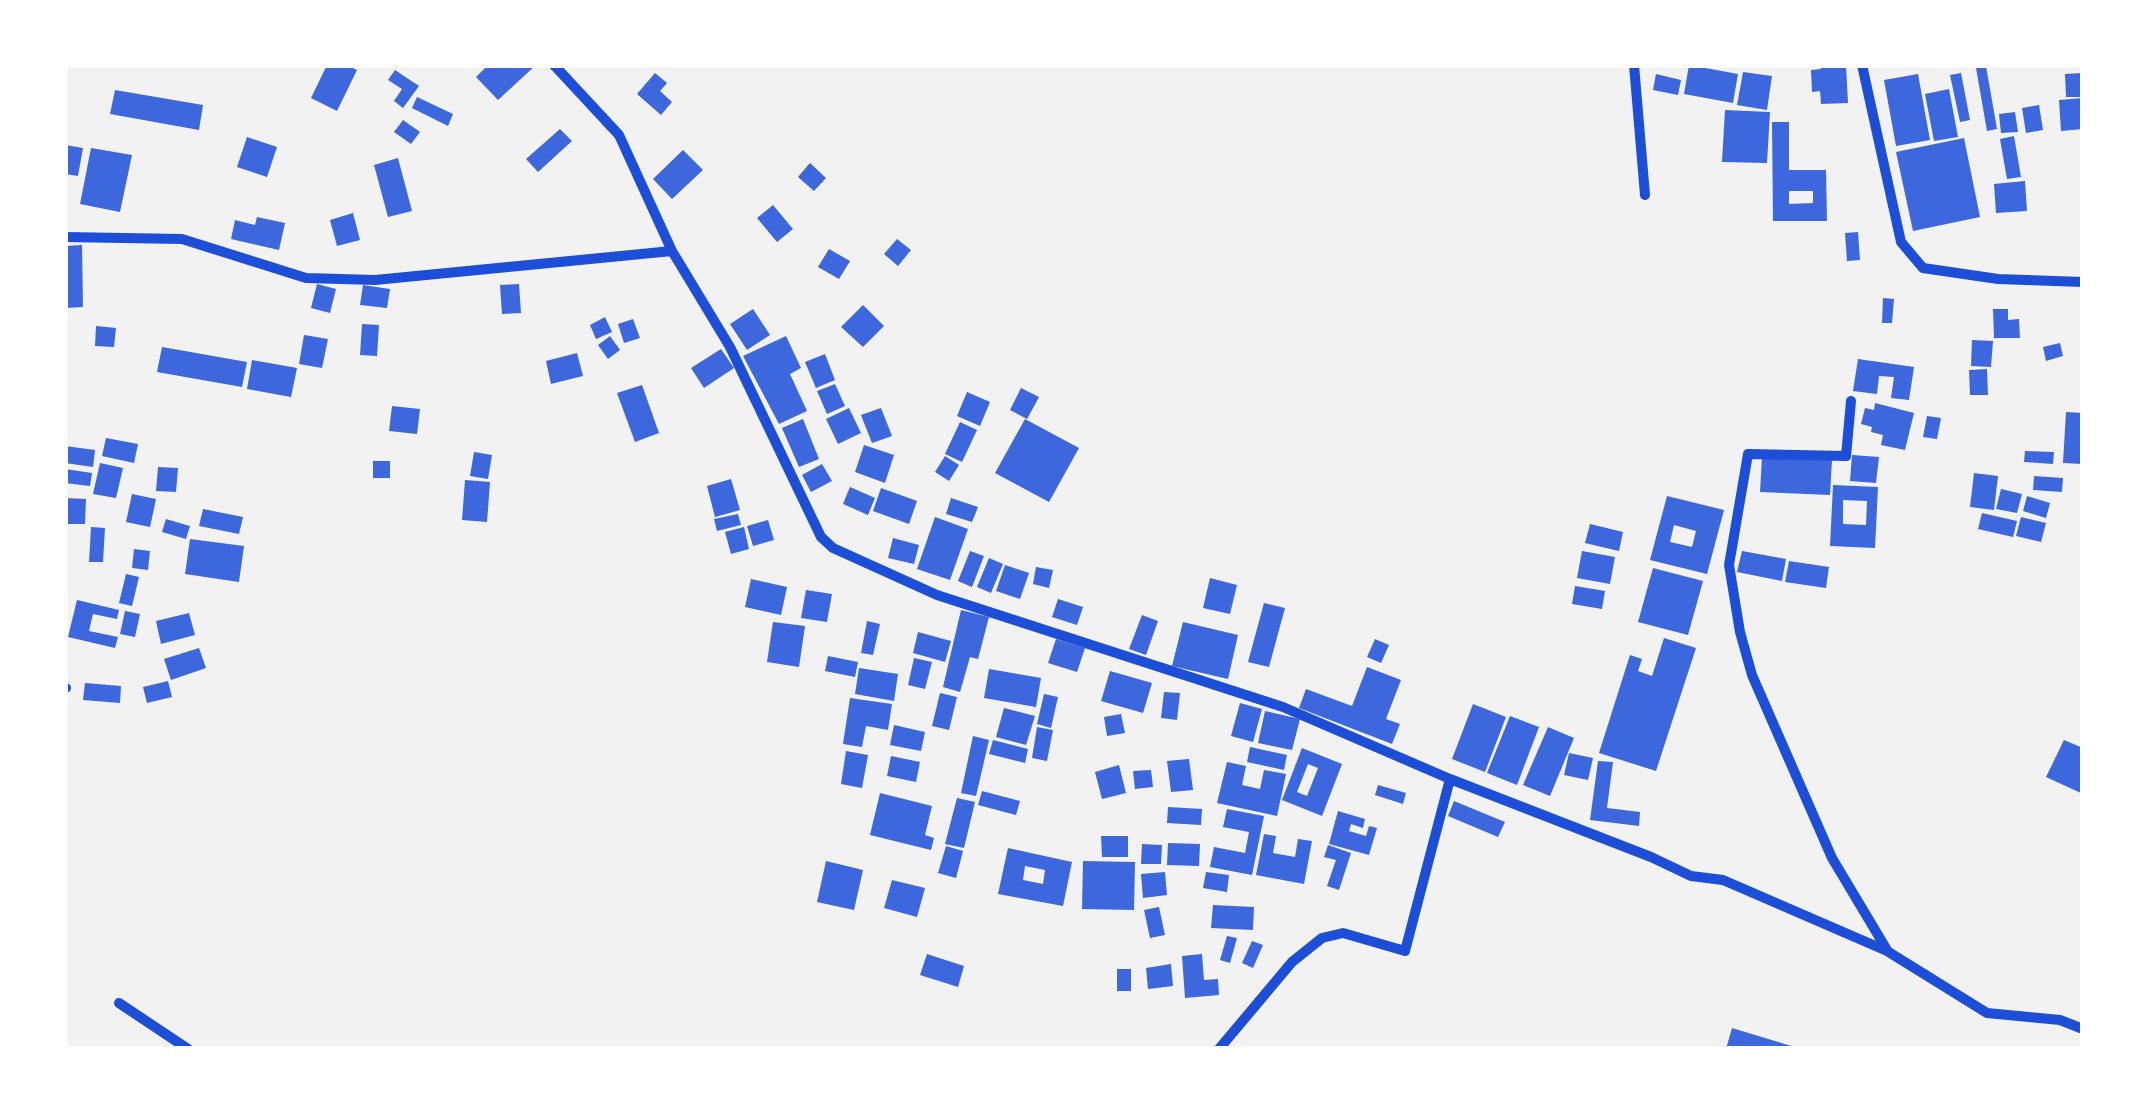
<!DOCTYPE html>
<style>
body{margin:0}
#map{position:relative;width:2148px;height:1114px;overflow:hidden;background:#f2f2f2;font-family:"IBM Plex Sans",sans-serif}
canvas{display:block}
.frame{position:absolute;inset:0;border:68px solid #fff;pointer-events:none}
</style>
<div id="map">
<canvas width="2148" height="1114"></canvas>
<div class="frame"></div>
</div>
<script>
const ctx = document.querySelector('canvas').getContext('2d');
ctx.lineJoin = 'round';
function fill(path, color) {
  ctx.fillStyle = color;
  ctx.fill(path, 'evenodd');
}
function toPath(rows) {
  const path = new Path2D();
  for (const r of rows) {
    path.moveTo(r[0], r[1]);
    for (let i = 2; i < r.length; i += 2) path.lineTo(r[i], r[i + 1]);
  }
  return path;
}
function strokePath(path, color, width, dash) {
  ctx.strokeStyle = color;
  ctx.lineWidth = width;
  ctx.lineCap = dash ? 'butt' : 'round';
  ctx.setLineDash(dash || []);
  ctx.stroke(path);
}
fill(toPath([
 [327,65,347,65,357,70,337,111,311,98],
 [488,65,536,65,498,100,476,77],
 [1689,65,1738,74,1733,103,1684,94],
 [1820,65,1846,65,1848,103,1821,104,1820,91,1812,92,1811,70,1821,69],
 [1986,66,1997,129,1987,131,1976,68],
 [395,70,419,86,403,108,394,101,402,89,388,80],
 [1743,72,1772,76,1767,110,1737,105],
 [655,73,667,83,660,91,672,102,661,115,637,94],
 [1961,73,1970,120,1960,122,1950,75],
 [2082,73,2083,97,2066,97,2065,74],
 [1656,74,1681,80,1678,95,1653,90],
 [1918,74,1930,140,1896,146,1884,80],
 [1949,89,1958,137,1934,141,1925,94],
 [115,90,203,105,199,130,110,114],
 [417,97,453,114,448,126,412,108],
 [2083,98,2083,129,2061,131,2059,100],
 [2039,105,2043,130,2026,133,2022,108],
 [1725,110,1770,112,1767,163,1722,162],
 [2015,112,2018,132,2001,133,1999,114],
 [403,120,420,132,411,144,394,132],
 [1772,122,1789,122,1789,170,1826,170,1827,221,1773,221],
 [1789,191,1813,191,1813,203,1789,204],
 [560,129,572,141,538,172,526,159],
 [2014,136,2021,177,2007,179,2000,139],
 [247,137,277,147,267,177,237,167],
 [1964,138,1980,217,1913,231,1896,152],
 [65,145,83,148,78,176,65,174],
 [91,148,132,155,120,212,80,204],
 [683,150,703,170,672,199,653,179],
 [398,158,412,211,388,217,374,165],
 [810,163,826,178,814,191,798,177],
 [2025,181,2027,211,1996,213,1994,184],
 [773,205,793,229,777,242,757,218],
 [353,213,360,240,337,246,330,220],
 [257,217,285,223,279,250,231,239,235,220,255,225],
 [1858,232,1860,260,1847,261,1845,233],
 [897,239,911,250,898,266,884,254],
 [82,245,83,307,65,308,65,246],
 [829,249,850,261,839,279,818,267],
 [317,284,336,289,330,313,311,308],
 [519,284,521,313,502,314,500,285],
 [363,285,390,289,387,308,360,305],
 [1883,298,1894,299,1892,323,1882,323],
 [863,305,884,326,863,347,841,327],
 [753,309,770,335,747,350,730,324],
 [1993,309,2008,309,2008,320,2019,319,2020,338,1994,338],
 [605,317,612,332,596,339,590,325],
 [633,319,640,338,624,343,618,324],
 [362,324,379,325,377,356,360,355],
 [96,326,116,328,114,347,95,346],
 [304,335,328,339,322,368,299,364],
 [610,336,620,350,608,359,598,345],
 [786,336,801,368,790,374,807,411,779,424,743,356],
 [1972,340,1993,341,1991,367,1971,366],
 [2060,343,2063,356,2046,361,2043,347],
 [162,347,247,362,242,387,157,372],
 [721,349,734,368,704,388,691,368],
 [577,353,583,376,551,384,546,361],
 [825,354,835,380,816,388,805,362],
 [1858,359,1914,367,1909,400,1891,398,1894,377,1879,376,1877,394,1853,391],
 [252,360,297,368,291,397,247,389],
 [1987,369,1988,395,1970,395,1969,370],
 [835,384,845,406,827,414,817,391],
 [642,385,659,433,635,442,617,393],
 [1021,388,1039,397,1027,419,1010,410],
 [967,392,990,402,980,426,957,416],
 [1875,403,1914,413,1905,450,1881,445,1883,435,1871,432,1872,427,1861,424,1865,408,1874,410],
 [392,406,420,409,417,434,389,431],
 [849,408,861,433,838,444,826,419],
 [881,408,892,436,872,443,861,415],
 [2066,412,2083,413,2083,464,2063,463],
 [1927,416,1941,418,1937,439,1923,437],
 [803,419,819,459,799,467,782,428],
 [1025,419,1079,448,1049,502,995,473],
 [960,422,977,430,962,462,945,454],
 [106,438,138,444,134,463,102,456],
 [864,445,894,455,885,483,855,472],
 [65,446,95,450,93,467,65,463],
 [2025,451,2054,452,2053,464,2024,462],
 [474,452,492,455,488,479,470,476],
 [1852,455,1879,457,1876,483,1850,481],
 [945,456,959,465,949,481,935,472],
 [1762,457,1832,460,1830,495,1760,492],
 [373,461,390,461,390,478,373,478],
 [100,463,123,468,116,498,93,494],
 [822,464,832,481,811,492,802,475],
 [158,467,178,468,176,492,156,491],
 [65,469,92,473,90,486,65,483],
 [1974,473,1998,476,1994,510,1970,507],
 [2034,476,2063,478,2062,492,2033,490],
 [731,479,740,510,715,517,707,486],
 [465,480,490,482,487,522,462,520],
 [1833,485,1878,487,1875,548,1830,546],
 [1843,500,1867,501,1866,525,1843,524],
 [850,487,875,498,868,515,843,504],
 [881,488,917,501,909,524,873,511],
 [2001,489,2022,494,2017,513,1996,509],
 [132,494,156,499,150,527,126,522],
 [1667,496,1724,510,1707,574,1650,560],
 [1674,525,1696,531,1692,547,1670,542],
 [2027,496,2050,503,2046,518,2023,511],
 [65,498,86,499,85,524,65,524],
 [951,498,978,507,972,522,946,514],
 [203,509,243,517,239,534,199,526],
 [1982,513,2017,521,2013,537,1978,529],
 [738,514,741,525,717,531,714,519],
 [935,517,968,529,950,580,917,569],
 [2021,517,2046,523,2041,542,2016,536],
 [166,519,190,526,186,539,162,532],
 [768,520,774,540,753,546,747,526],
 [1590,524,1623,532,1619,551,1585,543],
 [91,527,105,528,103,562,89,562],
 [744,527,749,549,731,554,725,532],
 [893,538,919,545,914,564,888,558],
 [190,539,244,546,239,582,185,574],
 [134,549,150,551,148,570,132,568],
 [970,551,984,556,972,587,958,581],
 [1582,551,1615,557,1610,584,1577,578],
 [1742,551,1786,559,1782,581,1737,572],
 [989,558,1003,564,991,593,977,587],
 [1789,561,1829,567,1826,588,1785,582],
 [1005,565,1029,573,1020,599,996,591],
 [1036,567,1053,570,1049,588,1033,584],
 [1653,568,1703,581,1688,635,1638,622],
 [126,574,139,577,132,606,119,603],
 [1210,578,1237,585,1230,614,1203,608],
 [751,579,787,587,781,615,745,607],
 [1575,586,1605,591,1602,609,1572,604],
 [806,590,832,594,827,622,801,618],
 [1058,599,1083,607,1077,625,1052,617],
 [77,600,119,610,117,619,93,614,89,631,118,637,115,648,68,637],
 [1264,603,1285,608,1269,667,1248,662],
 [961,610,989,617,978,659,970,657,960,692,943,687],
 [125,611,140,614,135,637,120,634],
 [189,613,195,635,161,644,156,621],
 [1142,615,1158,621,1146,655,1129,649],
 [867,621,880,624,873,655,861,653],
 [773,622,805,626,799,667,767,662],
 [1183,622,1238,635,1228,679,1172,666],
 [918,632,951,641,945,662,913,653],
 [1664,638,1696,648,1656,771,1599,753,1630,655,1642,659,1638,671,1652,676],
 [1056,639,1085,648,1077,672,1048,663],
 [1375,639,1389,645,1381,663,1367,657],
 [199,648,206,668,171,680,164,659],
 [828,656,858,662,855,677,825,671],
 [914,658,932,662,925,689,908,685],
 [1367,667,1401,680,1386,719,1400,724,1392,744,1299,708,1306,689,1352,706],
 [859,668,898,674,894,701,855,694],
 [989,669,1041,678,1036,707,984,698],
 [1110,671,1152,683,1143,713,1101,701],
 [168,681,172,697,147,703,143,687],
 [85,683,121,686,120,703,83,700],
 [1164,692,1180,693,1177,720,1161,718],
 [940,693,957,697,949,730,932,726],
 [1044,694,1058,697,1051,728,1037,724],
 [850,698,892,704,888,730,866,726,862,747,843,744],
 [1240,703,1262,709,1253,742,1231,736],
 [1473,704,1506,717,1485,772,1452,759],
 [1004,708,1035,716,1026,745,996,737],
 [1265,711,1300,719,1292,750,1258,743],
 [1121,714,1125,733,1107,736,1104,717],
 [1510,716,1539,727,1517,785,1487,773],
 [894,725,925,732,921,751,890,745],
 [1037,727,1053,730,1047,761,1032,758],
 [1548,727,1574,738,1550,796,1523,785],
 [973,736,989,740,976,796,961,793],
 [993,740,1028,749,1025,763,989,754],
 [2064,740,2083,748,2083,794,2046,777],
 [1250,747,1287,755,1284,770,1247,762],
 [1302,748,1342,764,1322,816,1282,800],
 [1308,764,1318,768,1307,796,1297,792],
 [846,751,868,755,862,788,841,784],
 [1569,753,1593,758,1588,780,1564,775],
 [891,756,920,762,916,782,887,776],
 [1189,759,1193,790,1171,792,1167,761],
 [1598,761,1613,762,1607,808,1640,812,1639,826,1590,820],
 [1227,762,1246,766,1242,785,1260,789,1264,770,1286,774,1277,816,1217,803],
 [1119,765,1126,793,1102,799,1095,772],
 [1151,770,1153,787,1135,789,1133,771],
 [1378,785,1406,793,1403,804,1375,795],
 [982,791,1020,801,1016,815,978,805],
 [880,793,932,806,925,835,934,838,931,850,870,835],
 [957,798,975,802,964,848,945,844],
 [1454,801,1505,822,1498,837,1448,816],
 [1168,807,1202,809,1201,825,1167,823],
 [1227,809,1264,816,1252,875,1210,867,1214,847,1245,853,1249,832,1223,827],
 [1338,811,1365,819,1363,828,1351,824,1349,831,1366,836,1369,826,1377,828,1369,855,1329,844],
 [1264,834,1276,836,1273,853,1295,857,1298,839,1312,841,1304,884,1256,875],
 [1101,836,1128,836,1128,857,1102,857],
 [1168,843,1200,844,1199,866,1167,865],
 [1142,844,1162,845,1161,864,1141,864],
 [1328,845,1351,853,1339,890,1327,886,1336,860,1324,857],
 [946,846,963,851,956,878,938,873],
 [1008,848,1072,862,1063,906,998,894],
 [1025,866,1045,870,1043,884,1023,880],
 [826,861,863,870,854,910,817,902],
 [1083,861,1135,862,1134,910,1082,909],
 [1165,872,1167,895,1143,898,1141,874],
 [1206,872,1229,875,1227,892,1203,888],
 [892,880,925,888,917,917,884,908],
 [1213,905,1254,907,1253,930,1211,928],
 [1159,907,1165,935,1150,938,1144,910],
 [1227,936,1237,938,1230,963,1220,960],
 [1252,941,1263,945,1253,968,1242,963],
 [927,954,964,966,958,987,920,975],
 [1202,954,1204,980,1218,979,1219,995,1185,998,1182,956],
 [1171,964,1173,986,1148,989,1146,968],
 [1117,969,1131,969,1131,991,1117,991],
 [1732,1028,1798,1048,1798,1049,1726,1049]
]), '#3d67dc');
strokePath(toPath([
 [554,65,619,135,672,251,730,347,821,537,833,548,937,595,1283,707,1450,779,1651,857,1691,876,1723,880,1887,951,1987,1013,2060,1020,2083,1029],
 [1634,65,1645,195],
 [1862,65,1901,242,1923,268,1998,279,2083,282],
 [65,237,182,239,306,278,375,280,672,251],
 [1851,401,1846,456,1748,454,1729,565,1740,632,1752,675,1832,858,1887,950],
 [65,688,66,688],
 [119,1003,188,1049],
 [1219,1049,1292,962,1322,938,1343,933,1405,951,1450,779]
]), '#1d4ed8', 10);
</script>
